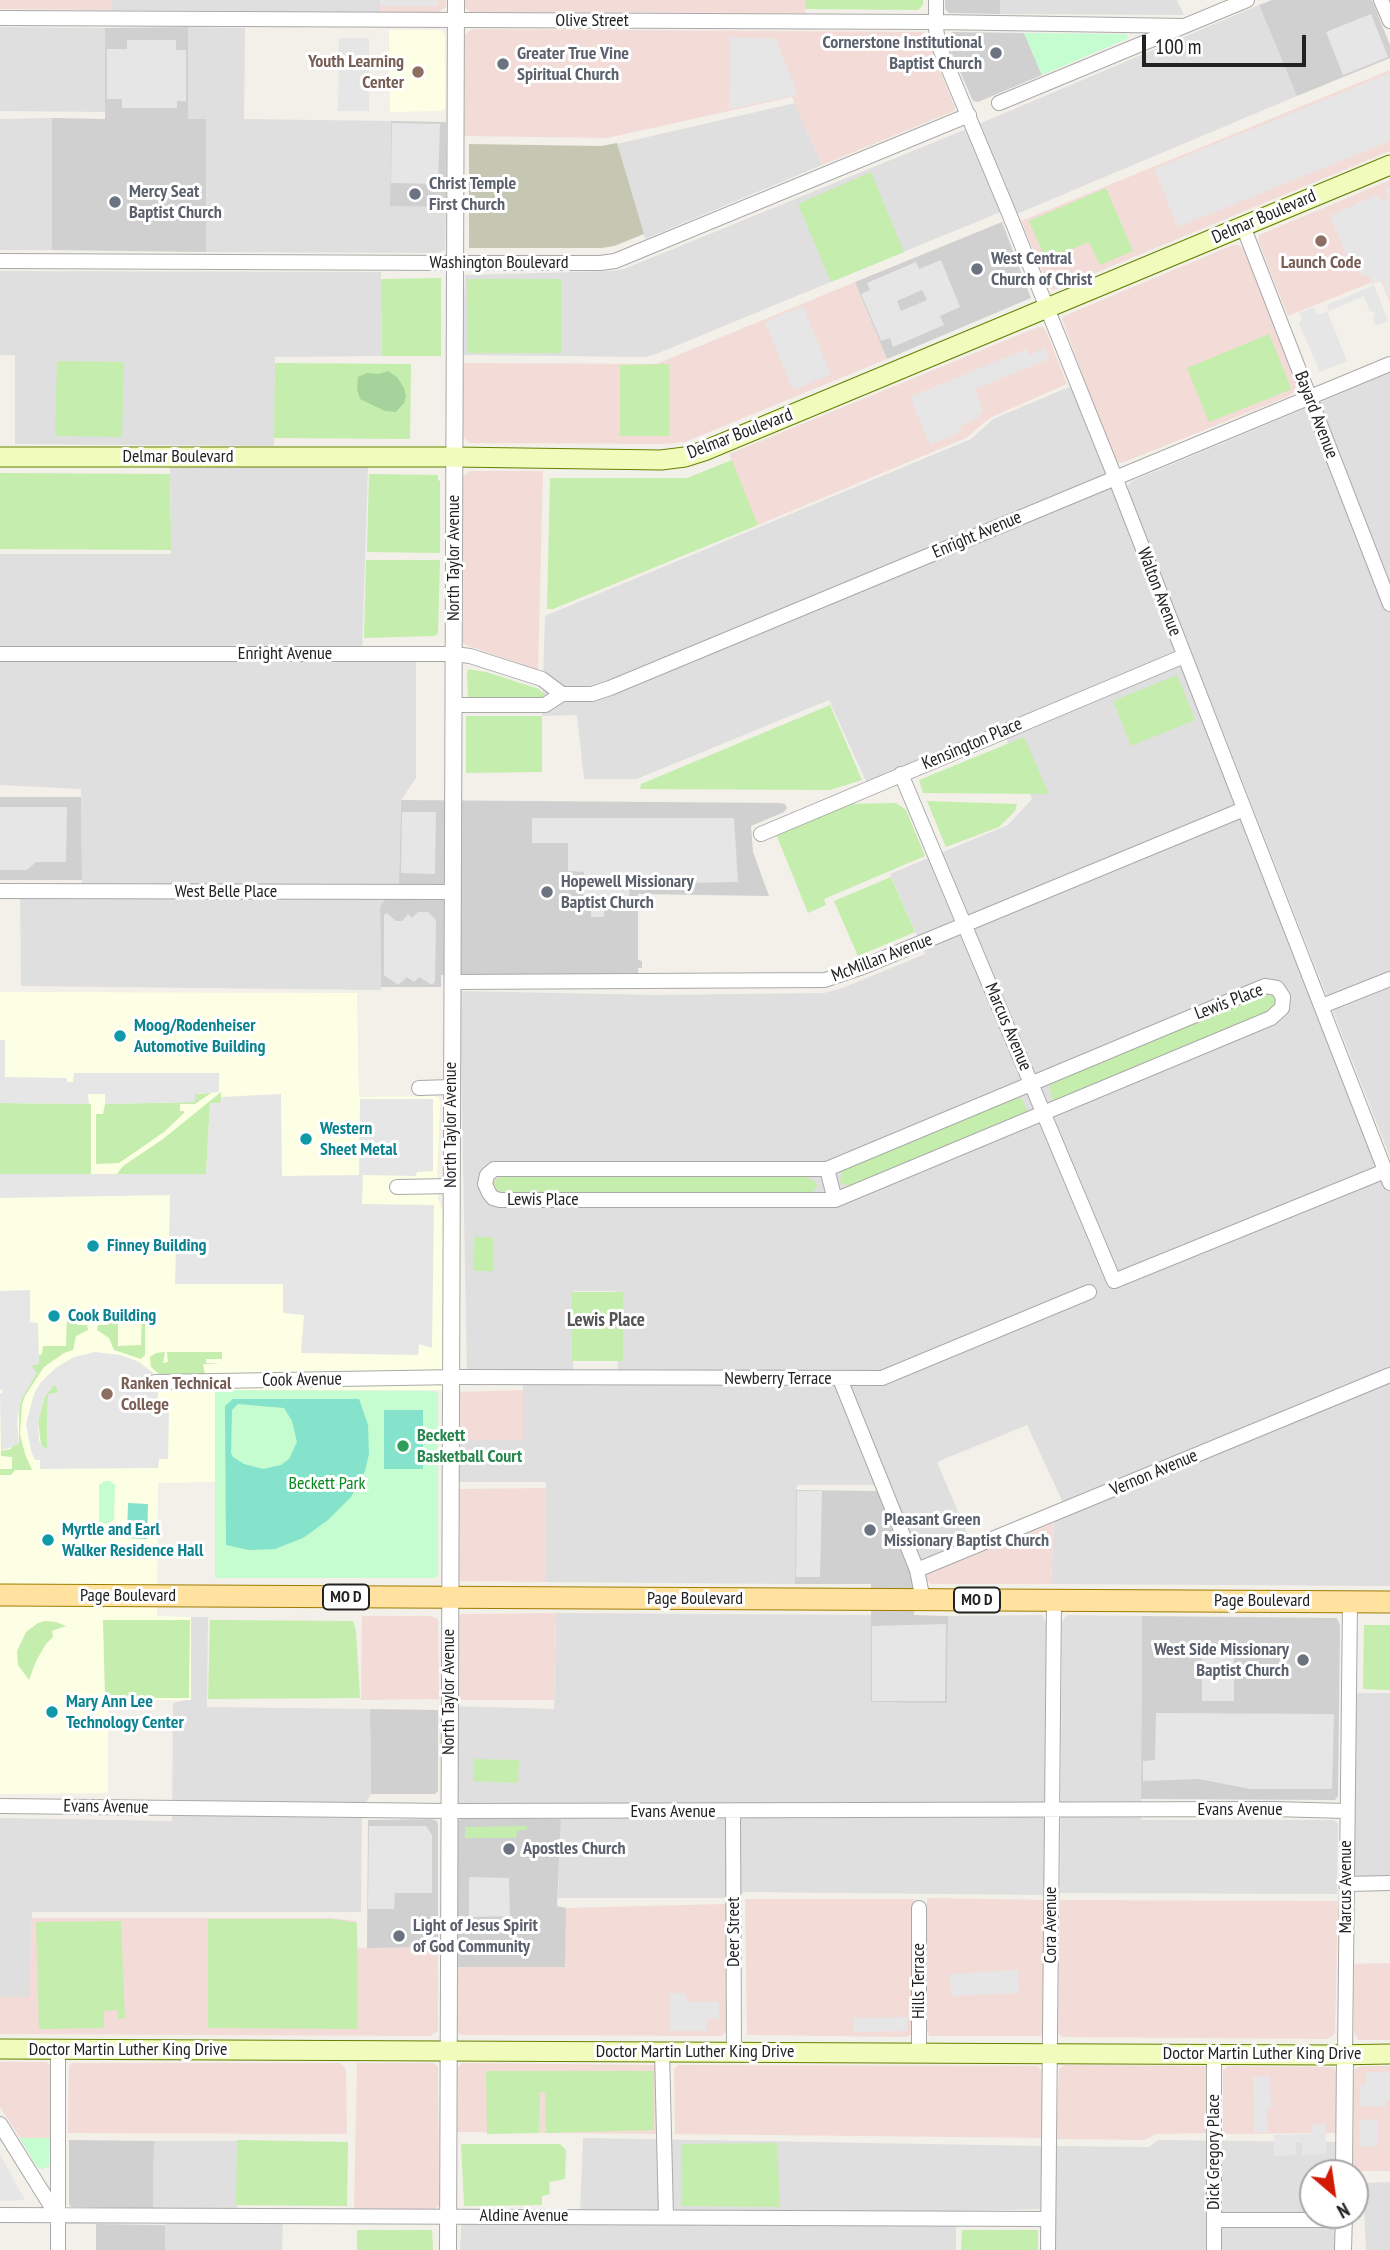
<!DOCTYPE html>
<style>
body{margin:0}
#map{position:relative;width:1390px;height:2250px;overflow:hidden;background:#f2f0e8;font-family:"PT Sans Narrow",sans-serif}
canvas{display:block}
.north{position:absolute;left:1299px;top:2159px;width:70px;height:70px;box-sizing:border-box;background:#fff;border:2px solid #a7a7a7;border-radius:50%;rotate:151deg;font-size:19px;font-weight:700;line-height:28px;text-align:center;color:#222}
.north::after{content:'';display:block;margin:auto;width:24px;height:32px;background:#d31900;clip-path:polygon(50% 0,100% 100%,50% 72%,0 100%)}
.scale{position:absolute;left:1142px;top:35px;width:164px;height:32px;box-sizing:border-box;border:4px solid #222;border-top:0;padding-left:9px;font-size:21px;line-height:24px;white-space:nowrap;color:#222;-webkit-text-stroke:5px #fff;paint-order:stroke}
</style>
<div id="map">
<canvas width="1390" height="2250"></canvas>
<div class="north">N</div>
<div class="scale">100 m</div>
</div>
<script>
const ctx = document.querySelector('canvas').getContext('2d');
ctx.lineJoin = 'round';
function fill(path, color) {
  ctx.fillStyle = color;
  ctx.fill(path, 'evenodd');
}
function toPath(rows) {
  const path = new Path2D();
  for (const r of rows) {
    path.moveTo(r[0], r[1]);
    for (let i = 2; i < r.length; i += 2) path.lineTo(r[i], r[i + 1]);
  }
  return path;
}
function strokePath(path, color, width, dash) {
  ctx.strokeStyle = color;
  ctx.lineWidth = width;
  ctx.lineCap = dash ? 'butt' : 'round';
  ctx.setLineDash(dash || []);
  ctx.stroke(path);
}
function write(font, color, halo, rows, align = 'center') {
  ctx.font = font + ' "PT Sans Narrow",sans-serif';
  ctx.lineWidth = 6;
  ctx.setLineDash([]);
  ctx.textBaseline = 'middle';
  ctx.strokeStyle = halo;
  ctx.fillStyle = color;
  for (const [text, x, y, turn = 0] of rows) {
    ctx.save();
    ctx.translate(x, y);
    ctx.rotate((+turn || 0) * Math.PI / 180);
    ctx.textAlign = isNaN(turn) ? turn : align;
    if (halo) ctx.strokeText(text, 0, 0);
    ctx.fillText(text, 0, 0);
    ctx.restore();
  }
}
fill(toPath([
 [112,0,380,0,380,12,112,10],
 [1000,0,1177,0,1184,15,1000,14],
 [1259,5,1297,96,1019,213,998,213,656,354,646,357,462,355,465,275,611,271,624,269,986,121],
 [0,27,106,28,105,112,0,111],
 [188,27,245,28,244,119,391,121,390,205,446,207,445,250,437,253,206,252,206,120,188,119],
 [795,103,822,165,645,239,617,144],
 [52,118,52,250,0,250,0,119],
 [0,271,381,272,382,356,275,357,274,446,15,444,15,355,0,355],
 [1390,373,1390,1157,1128,490,1128,485,1132,481],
 [1076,384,1390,1182,1390,1586,1051,1584,1054,1523,1066,1509,1027,1425,937,1462,973,1547,917,1570,882,1485,797,1485,795,1584,545,1582,546,1482,459,1482,459,1440,523,1440,523,1378,467,1378,460,991,656,995,824,993,845,987,925,954,890,874,1008,825,1032,799,1003,731,869,788,829,700,637,779,584,779,577,715,542,716,545,616,971,439,993,419],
 [574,1291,615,1291,618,1378,573,1378],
 [170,467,368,467,362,654,416,654,416,778,401,800,399,883,380,906,381,990,21,986,20,891,82,891,81,789,0,785,0,554,171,554],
 [556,1613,871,1615,871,1701,947,1703,948,1616,1042,1615,1047,1624,1045,1895,745,1892,726,1898,558,1898,561,1812,449,1811,449,1706,554,1709],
 [1067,1615,1142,1616,1141,1820,1334,1820,1338,1824,1337,1894,1060,1893,1062,1622],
 [191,1617,208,1617,207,1707,370,1709,371,1794,362,1810,361,1912,32,1912,30,1998,0,1997,0,1818,172,1821,173,1703,191,1699],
 [1349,1693,1390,1693,1390,1881,1346,1884],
 [583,2138,1043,2146,1042,2209,956,2211,956,2250,460,2250,462,2215,580,2216],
 [1158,2140,1336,2142,1335,2173,1313,2173,1313,2215,1335,2215,1335,2250,1055,2250,1056,2146,1149,2147],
 [154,2141,239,2141,237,2215,283,2216,282,2250,165,2250,165,2209,153,2209],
 [1390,2182,1390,2250,1366,2250,1363,2183]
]), '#e0dfdf');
fill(toPath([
 [0,0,112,0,112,10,0,9],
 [380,0,446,0,446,7,438,12,380,12],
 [464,0,805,0,805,13,470,12,464,7],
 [476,29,922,32,926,35,955,108,954,111,822,165,792,97,607,138,464,136,465,35,470,30],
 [1390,70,1390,151,1054,290,1049,288,1021,221],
 [1390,180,1390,303,1380,279,1288,316,1258,240,1259,235],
 [1233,245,1238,245,1243,248,1297,386,1295,391,1289,396,1122,463,1117,462,1113,457,1062,319,1064,316],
 [855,282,887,359,685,442,664,444,470,443,464,438,462,432,463,363,656,364],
 [1038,327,1043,327,1046,331,1067,384,990,418,966,438,758,525,729,454],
 [470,471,543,471,538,670,466,645,462,642,460,635,462,477],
 [523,1390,523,1440,459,1440,457,1397,459,1392],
 [546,1488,545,1582,459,1581,458,1489],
 [1054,1523,1051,1584,931,1584,927,1581,926,1574,930,1569],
 [556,1613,554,1700,456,1700,458,1616,462,1614],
 [362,1616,431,1616,438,1619,439,1699,361,1700],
 [927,1898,1046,1900,1044,2031,1041,2036,929,2036,927,2029],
 [745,1899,914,1899,914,2030,912,2034,906,2037,747,2035],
 [1060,1900,1338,1901,1335,2034,1327,2039,1062,2037,1058,2033],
 [726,1904,727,2030,722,2036,461,2035,457,2032,457,1967,564,1967,566,1908],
 [31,1918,330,1918,356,1921,358,1948,438,1947,438,2031,430,2036,0,2034,0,1997,30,1997],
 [1390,1963,1390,2040,1358,2040,1354,2032,1354,1964],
 [0,2062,46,2062,50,2065,50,2138,20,2138,0,2107],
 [72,2063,341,2063,346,2070,347,2134,68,2133,69,2066],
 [357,2063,433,2063,438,2067,439,2205,434,2209,354,2210],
 [462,2063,656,2065,659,2134,457,2132,457,2068],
 [678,2065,1037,2066,1043,2071,1043,2138,675,2134,674,2069],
 [1065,2065,1207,2066,1209,2068,1207,2133,1157,2134,1144,2140,1056,2139,1059,2069],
 [1228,2066,1333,2067,1336,2072,1336,2133,1223,2134,1223,2071],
 [1361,2066,1390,2066,1390,2171,1353,2171,1354,2070]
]), '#f3dcd7');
fill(toPath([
 [389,30,440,30,445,34,445,107,443,111,390,112],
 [0,992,357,993,359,1097,435,1096,439,1098,440,1102,437,1186,438,1198,451,1236,450,1390,215,1390,215,1482,158,1483,157,1616,191,1617,191,1700,108,1700,108,1793,0,1794]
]), '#fcffe4');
fill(toPath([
 [945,0,1000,0,1000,14,949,13,945,9],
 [1272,0,1372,0,1390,45,1390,58,1297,96,1259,5],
 [188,27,188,119,206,119,206,252,52,250,52,118,105,119,105,28],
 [953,32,1024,33,1042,75,978,102,973,101,945,38,946,35],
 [391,121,446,122,446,207,390,206],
 [1002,222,1031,298,887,359,855,282],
 [0,797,81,797,82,880,0,880],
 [401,800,780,803,785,804,787,808,784,812,751,826,753,852,769,896,638,894,638,960,642,961,642,968,638,968,638,975,441,975,441,987,381,987,380,906,399,883],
 [796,1490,878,1491,915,1581,914,1615,948,1616,947,1703,871,1702,871,1584,795,1584],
 [1142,1616,1337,1618,1340,1625,1338,1796,1335,1800,1141,1799],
 [370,1709,438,1710,438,1791,435,1794,371,1794],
 [466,1818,561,1819,557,1906,566,1908,565,1967,457,1967,457,1823,458,1820],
 [432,1819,437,1821,438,1825,438,1947,367,1948,368,1820],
 [69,2140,154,2141,153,2209,71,2207,69,2204],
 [96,2224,165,2225,165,2250,96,2250]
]), '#d0d0d0');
fill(toPath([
 [617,143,644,234,614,246,602,248,469,248,469,144,601,146]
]), '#c5c7b3');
fill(toPath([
 [805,0,923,0,923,5,918,10,805,9],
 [871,172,904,252,831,282,798,204],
 [1106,188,1133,251,1100,265,1089,242,1046,260,1029,221],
 [441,278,441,356,382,356,381,279],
 [467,279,561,279,561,353,467,353],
 [1269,334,1291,388,1290,390,1209,422,1187,368],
 [57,361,124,362,122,437,55,436],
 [275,363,411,364,410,439,274,438],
 [669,364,669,436,620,436,620,365],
 [732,460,758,525,553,609,547,609,550,478,687,478],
 [0,473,170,474,171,550,0,549],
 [369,474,438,475,438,480,440,481,440,553,367,552],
 [366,560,440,560,438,634,434,636,364,638],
 [468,669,486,672,539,689,545,695,541,699,468,699,467,673],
 [1177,675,1195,720,1131,746,1113,701],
 [830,705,862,780,830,790,640,789,641,784],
 [466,716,542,716,542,772,466,773],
 [1024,737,1049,794,923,793,919,780],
 [927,801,1017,804,1015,811,999,827,946,847],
 [896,803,906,810,925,856,824,899,826,905,808,913,776,834,846,804],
 [891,877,915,932,858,956,834,901],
 [1269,995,1279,998,1272,1011,1056,1101,1052,1098,1049,1086,1052,1081,1257,996],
 [221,1092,221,1103,210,1104,206,1175,117,1174,123,1166,163,1139],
 [211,1093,195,1104,180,1104,180,1111,184,1111,184,1113,164,1132,119,1163,96,1164,96,1114,103,1114,105,1104,194,1102,195,1094],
 [1017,1097,1022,1099,1027,1110,1025,1115,851,1187,841,1183,839,1179,842,1176,842,1169],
 [0,1103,91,1104,91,1174,0,1174],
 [502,1175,807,1175,810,1180,816,1181,817,1187,809,1196,501,1193,492,1184],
 [474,1237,493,1237,493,1271,473,1271],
 [572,1292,623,1292,623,1361,572,1361],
 [145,1310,145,1355,141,1359,114,1350,109,1338,97,1330,98,1325,108,1325,108,1316,111,1316,112,1312,118,1313,118,1346,141,1345,142,1311],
 [67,1312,72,1312,73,1316,77,1316,77,1325,87,1325,88,1330,76,1336,73,1350,64,1353,44,1367,25,1396,22,1405,20,1434,25,1454,32,1470,15,1470,11,1475,0,1475,0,1469,12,1469,12,1457,1,1456,1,1451,11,1449,12,1446,19,1444,19,1410,21,1400,29,1384,31,1365,39,1364,39,1355,42,1354,43,1346,66,1346],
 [165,1352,163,1363,168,1362,167,1352,222,1352,222,1359,206,1359,206,1363,221,1364,203,1364,205,1374,160,1375,151,1367,150,1357,156,1353],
 [55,1384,57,1388,57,1393,48,1395,47,1448,46,1449,41,1445,38,1421,45,1396],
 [103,1620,190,1620,189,1698,105,1698],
 [210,1620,353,1621,356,1631,360,1698,208,1699],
 [45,1621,56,1622,66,1626,52,1631,53,1637,46,1644,36,1661,29,1680,18,1665,17,1651,26,1632,38,1623],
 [1364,1625,1390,1625,1390,1690,1363,1689],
 [474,1759,519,1760,518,1783,473,1781],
 [527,1826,527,1829,517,1831,516,1838,465,1838,465,1827],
 [208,1919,332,1919,357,1923,357,2029,208,2028],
 [121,1921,125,2018,118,2019,117,2010,104,2011,104,2028,39,2029,36,1922],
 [486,2071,654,2071,654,2130,546,2133,545,2092,540,2092,539,2133,487,2134],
 [237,2140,348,2142,347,2206,236,2205],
 [777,2143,780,2207,682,2206,681,2144],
 [461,2144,560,2144,566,2150,565,2179,549,2182,550,2194,542,2196,542,2205,464,2206],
 [357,2230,432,2230,433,2250,357,2250],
 [962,2230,1038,2230,1038,2250,961,2250]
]), '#c5edad');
fill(toPath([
 [388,371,397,377,404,388,406,397,404,403,396,412,385,411,360,399,357,389,358,377,367,373,379,374]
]), '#a5d39b');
fill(toPath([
 [1024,33,1126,34,1129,38,1042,75],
 [215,1390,433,1391,438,1393,438,1576,434,1578,215,1578],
 [105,1481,110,1481,115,1485,114,1520,106,1524,99,1521,99,1485],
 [20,2138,50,2138,49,2166,43,2169,37,2167]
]), '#c5fcd0');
fill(toPath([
 [233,1399,359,1399,368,1425,369,1454,365,1471,351,1497,328,1520,303,1538,275,1549,249,1550,226,1545,225,1406],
 [238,1404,284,1408,292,1421,297,1442,289,1459,281,1465,263,1469,244,1464,233,1457,231,1453,232,1410],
 [384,1410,423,1410,423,1469,384,1469],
 [128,1503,148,1504,147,1539,127,1538]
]), '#84e3ca');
fill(toPath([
 [380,0,438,0,438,6,380,6],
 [1371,14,1388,57,1343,75,1326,32],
 [730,37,776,39,798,95,729,109],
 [339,38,369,38,369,111,338,111],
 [127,40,176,40,176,50,186,50,186,101,177,101,177,108,122,108,122,99,107,99,107,49,127,49],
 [1390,73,1390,141,1178,227,1154,169],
 [392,123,440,124,438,184,391,183],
 [1390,186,1390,299,1382,281,1372,284,1370,277,1359,274,1350,264,1330,216,1376,195,1381,201,1388,198,1385,188],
 [941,260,960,307,940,316,944,325,893,347,890,338,881,341,861,294,870,290,867,283,916,262,919,269],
 [922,290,927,300,901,311,897,301],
 [1374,285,1388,321,1376,326,1372,318,1375,316,1373,311,1370,312,1364,296,1329,311,1327,305],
 [803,306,831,375,793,390,765,322],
 [1313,307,1318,315,1327,311,1347,361,1320,372,1299,324,1302,319,1299,313],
 [1045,348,1049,359,975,389,983,410,978,418,959,427,961,432,930,445,910,397,1026,349,1029,355],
 [0,807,67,807,66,862,36,862,27,870,0,870],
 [402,812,436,812,435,874,401,873],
 [532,818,734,818,738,882,630,884,628,909,604,909,604,917,591,917,591,911,583,906,584,872,568,871,568,843,532,843],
 [418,912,428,912,436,920,435,982,432,985,419,977,414,982,407,977,398,985,384,975,384,915,387,913,396,921,402,921,408,914,412,918],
 [0,1040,5,1040,5,1077,67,1078,67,1082,73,1082,74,1073,219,1073,219,1092,195,1094,195,1102,105,1104,105,1094,88,1094,89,1104,0,1103],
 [281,1094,282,1176,359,1175,360,1099,433,1099,433,1171,417,1172,416,1176,363,1175,362,1204,434,1205,432,1348,419,1344,418,1355,301,1353,304,1315,283,1313,283,1284,175,1284,176,1250,169,1248,170,1195,0,1198,0,1174,206,1174,210,1103,220,1103,221,1097],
 [30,1290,30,1322,38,1323,39,1364,31,1365,37,1373,21,1400,17,1421,19,1444,1,1451,0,1394,3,1392,0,1389,0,1291],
 [95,1352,121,1355,139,1362,158,1377,158,1409,169,1410,168,1459,159,1459,158,1468,40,1469,40,1460,35,1460,31,1451,26,1424,34,1394,41,1382,57,1367,74,1357],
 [55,1384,57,1388,57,1393,48,1394,47,1448,46,1449,41,1445,39,1440,38,1421,45,1396],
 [797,1491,822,1491,820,1577,796,1577],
 [946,1624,945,1701,872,1701,872,1626],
 [1202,1654,1234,1654,1234,1701,1202,1701],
 [1156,1713,1334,1714,1332,1789,1250,1789,1199,1779,1143,1781,1143,1761,1155,1760],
 [369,1826,426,1826,432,1835,432,1893,395,1893,394,1909,368,1909],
 [469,1877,509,1878,510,1916,469,1917],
 [1018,1970,1019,1993,951,1996,950,1974],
 [670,1993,686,1993,687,2002,719,2002,719,2019,707,2019,707,2031,670,2031],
 [907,2017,907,2031,853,2032,853,2018],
 [1366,2072,1390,2072,1390,2101,1386,2101,1386,2107,1360,2106,1360,2085,1364,2085,1366,2082],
 [1270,2076,1271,2108,1267,2109,1268,2132,1254,2132,1253,2077],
 [1377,2119,1378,2146,1360,2147,1359,2120],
 [1326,2124,1326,2154,1302,2155,1302,2141,1296,2141,1296,2155,1274,2156,1274,2135,1311,2134,1311,2125],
 [0,2156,1,2156,25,2200,0,2201]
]), '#e6e6e6');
const minor = toPath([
 [936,0,936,29,939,46,1008,211,1115,477,1390,1183],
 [1381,0,1390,21],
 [0,18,936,22,1184,26],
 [999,103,1247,0],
 [1243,226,1390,604],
 [0,261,455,263,600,263,615,261,969,115],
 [0,654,454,654,470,656,542,679,562,694],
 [453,705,545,705,562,694,592,694,610,688,1390,364],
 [901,774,1114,1281,1385,1171],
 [761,834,1184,656],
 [0,891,453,892],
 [452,982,825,980,860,968,1244,809],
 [1265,986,1277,988,1283,997,1282,1008,1271,1018,835,1200,500,1200,493,1198,489,1193,485,1184,487,1175,494,1169,827,1169,1265,986],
 [1322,1006,1390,979],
 [419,1088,452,1087],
 [827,1169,835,1200],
 [397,1187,451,1186],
 [840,1379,917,1570,923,1600],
 [155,1382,459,1377,882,1378,1089,1292],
 [917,1570,1390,1375],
 [0,1806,449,1811,1272,1809,1347,1811],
 [733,1812,734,2053],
 [1346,1884,1390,1883],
 [919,1908,919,2053],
 [58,2049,58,2250],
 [662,2052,666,2217],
 [1345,2055,1350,1602],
 [0,2124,56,2214],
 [0,2215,1048,2219],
 [1214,2220,1343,2220],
 [1048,2250,1054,1600],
 [1214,2250,1214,2055]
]);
const tertiary = toPath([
 [1344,2173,1345,2055],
 [448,2250,456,0],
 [1343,2250,1344,2215]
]);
const secondary = toPath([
 [0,457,454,457,661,460,685,457,704,451,1390,165],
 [0,2049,1332,2055,1390,2054]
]);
const primary = toPath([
 [0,1595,1390,1602]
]);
strokePath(minor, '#a9a9a9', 16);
strokePath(tertiary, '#a9a9a9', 18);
strokePath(secondary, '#648100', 21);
strokePath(primary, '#9f7d00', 23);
strokePath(minor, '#fff', 14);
strokePath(tertiary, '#fff', 16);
strokePath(secondary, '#f1fcbc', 19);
strokePath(primary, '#ffe1a0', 21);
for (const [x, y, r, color] of [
 [996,53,7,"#6b7280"],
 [503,64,7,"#6b7280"],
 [418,72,7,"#8d6e63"],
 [415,194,7,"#6b7280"],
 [115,202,7,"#6b7280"],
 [1321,241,7,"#8d6e63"],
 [977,269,7,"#6b7280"],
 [547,892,7,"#6b7280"],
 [120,1036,7,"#0f9aa8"],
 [306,1139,7,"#0f9aa8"],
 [93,1246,7,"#0f9aa8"],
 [54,1316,7,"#0f9aa8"],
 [107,1394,7,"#8d6e63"],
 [403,1446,7,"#2e9e5b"],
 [870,1530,7,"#6b7280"],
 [48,1540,7,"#0f9aa8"],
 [1303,1660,7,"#6b7280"],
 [52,1712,7,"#0f9aa8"],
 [509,1849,7,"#6b7280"],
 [399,1936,7,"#6b7280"]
]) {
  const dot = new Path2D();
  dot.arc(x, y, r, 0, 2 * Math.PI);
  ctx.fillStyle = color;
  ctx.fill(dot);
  strokePath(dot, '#fff', 2.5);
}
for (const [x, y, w] of [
 [346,1597,46],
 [977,1600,46]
]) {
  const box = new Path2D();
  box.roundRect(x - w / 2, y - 12.5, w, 25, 5);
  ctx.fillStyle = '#fff';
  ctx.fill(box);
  strokePath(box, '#222', 2);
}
write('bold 16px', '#222', null, [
 ["MO D",346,1597],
 ["MO D",977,1600]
]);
write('18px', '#222', '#fff', [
 ["Olive Street",592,21],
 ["Delmar Boulevard",1264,217,-23],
 ["Washington Boulevard",499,263],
 ["Bayard Avenue",1316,415,69],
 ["Delmar Boulevard",740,434,-21],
 ["Delmar Boulevard",178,457],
 ["Enright Avenue",977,535,-23],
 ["North Taylor Avenue",454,558,-90],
 ["Walton Avenue",1159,592,69],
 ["Enright Avenue",285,654],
 ["Kensington Place",972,744,-23],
 ["West Belle Place",226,892],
 ["McMillan Avenue",882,958,-21],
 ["Lewis Place",1229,1002,-21],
 ["Marcus Avenue",1008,1027,67],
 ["North Taylor Avenue",451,1125,-90],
 ["Lewis Place",543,1200],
 ["Newberry Terrace",778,1379],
 ["Cook Avenue",302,1380,-1],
 ["Vernon Avenue",1154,1473,-23],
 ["Page Boulevard",128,1596],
 ["Page Boulevard",695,1599],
 ["Page Boulevard",1262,1601],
 ["North Taylor Avenue",449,1692,-90],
 ["Evans Avenue",106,1807,1],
 ["Evans Avenue",1240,1810],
 ["Evans Avenue",673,1812],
 ["Marcus Avenue",1346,1887,-90],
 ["Cora Avenue",1051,1925,-90],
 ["Deer Street",734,1932,-90],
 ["Hills Terrace",919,1981,-90],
 ["Doctor Martin Luther King Drive",128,2050],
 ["Doctor Martin Luther King Drive",695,2052],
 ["Doctor Martin Luther King Drive",1262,2054],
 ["Dick Gregory Place",1214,2152,-90],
 ["Aldine Avenue",524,2216]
]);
write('bold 18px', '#5b616d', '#fff', [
 ["Cornerstone Institutional",982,43,"right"],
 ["Baptist Church",982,64,"right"],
 ["Greater True Vine",517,54],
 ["Spiritual Church",517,75],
 ["Christ Temple",429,184],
 ["First Church",429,205],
 ["Mercy Seat",129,192],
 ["Baptist Church",129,213],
 ["West Central",991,259],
 ["Church of Christ",991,280],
 ["Hopewell Missionary",561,882],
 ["Baptist Church",561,903],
 ["Pleasant Green",884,1520],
 ["Missionary Baptist Church",884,1541],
 ["West Side Missionary",1289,1650,"right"],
 ["Baptist Church",1289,1671,"right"],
 ["Apostles Church",523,1849],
 ["Light of Jesus Spirit",413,1926],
 ["of God Community",413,1947]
], 'left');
write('bold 18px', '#785e54', '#fff', [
 ["Youth Learning",404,62],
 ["Center",404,83],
 ["Launch Code",1321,263,"center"],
 ["Ranken Technical",121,1384,"left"],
 ["College",121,1405,"left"]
], 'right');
write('bold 18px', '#0d838f', '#fff', [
 ["Moog/Rodenheiser",134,1026],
 ["Automotive Building",134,1047],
 ["Western",320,1129],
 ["Sheet Metal",320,1150],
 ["Finney Building",107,1246],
 ["Cook Building",68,1316],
 ["Myrtle and Earl",62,1530],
 ["Walker Residence Hall",62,1551],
 ["Mary Ann Lee",66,1702],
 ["Technology Center",66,1723]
], 'left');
write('bold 18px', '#27864d', '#fff', [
 ["Beckett",417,1436],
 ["Basketball Court",417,1457]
], 'left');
write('18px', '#078821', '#fff', [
 ["Beckett Park",327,1484]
]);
write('bold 19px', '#555', '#fff', [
 ["Lewis Place",606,1321]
]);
</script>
